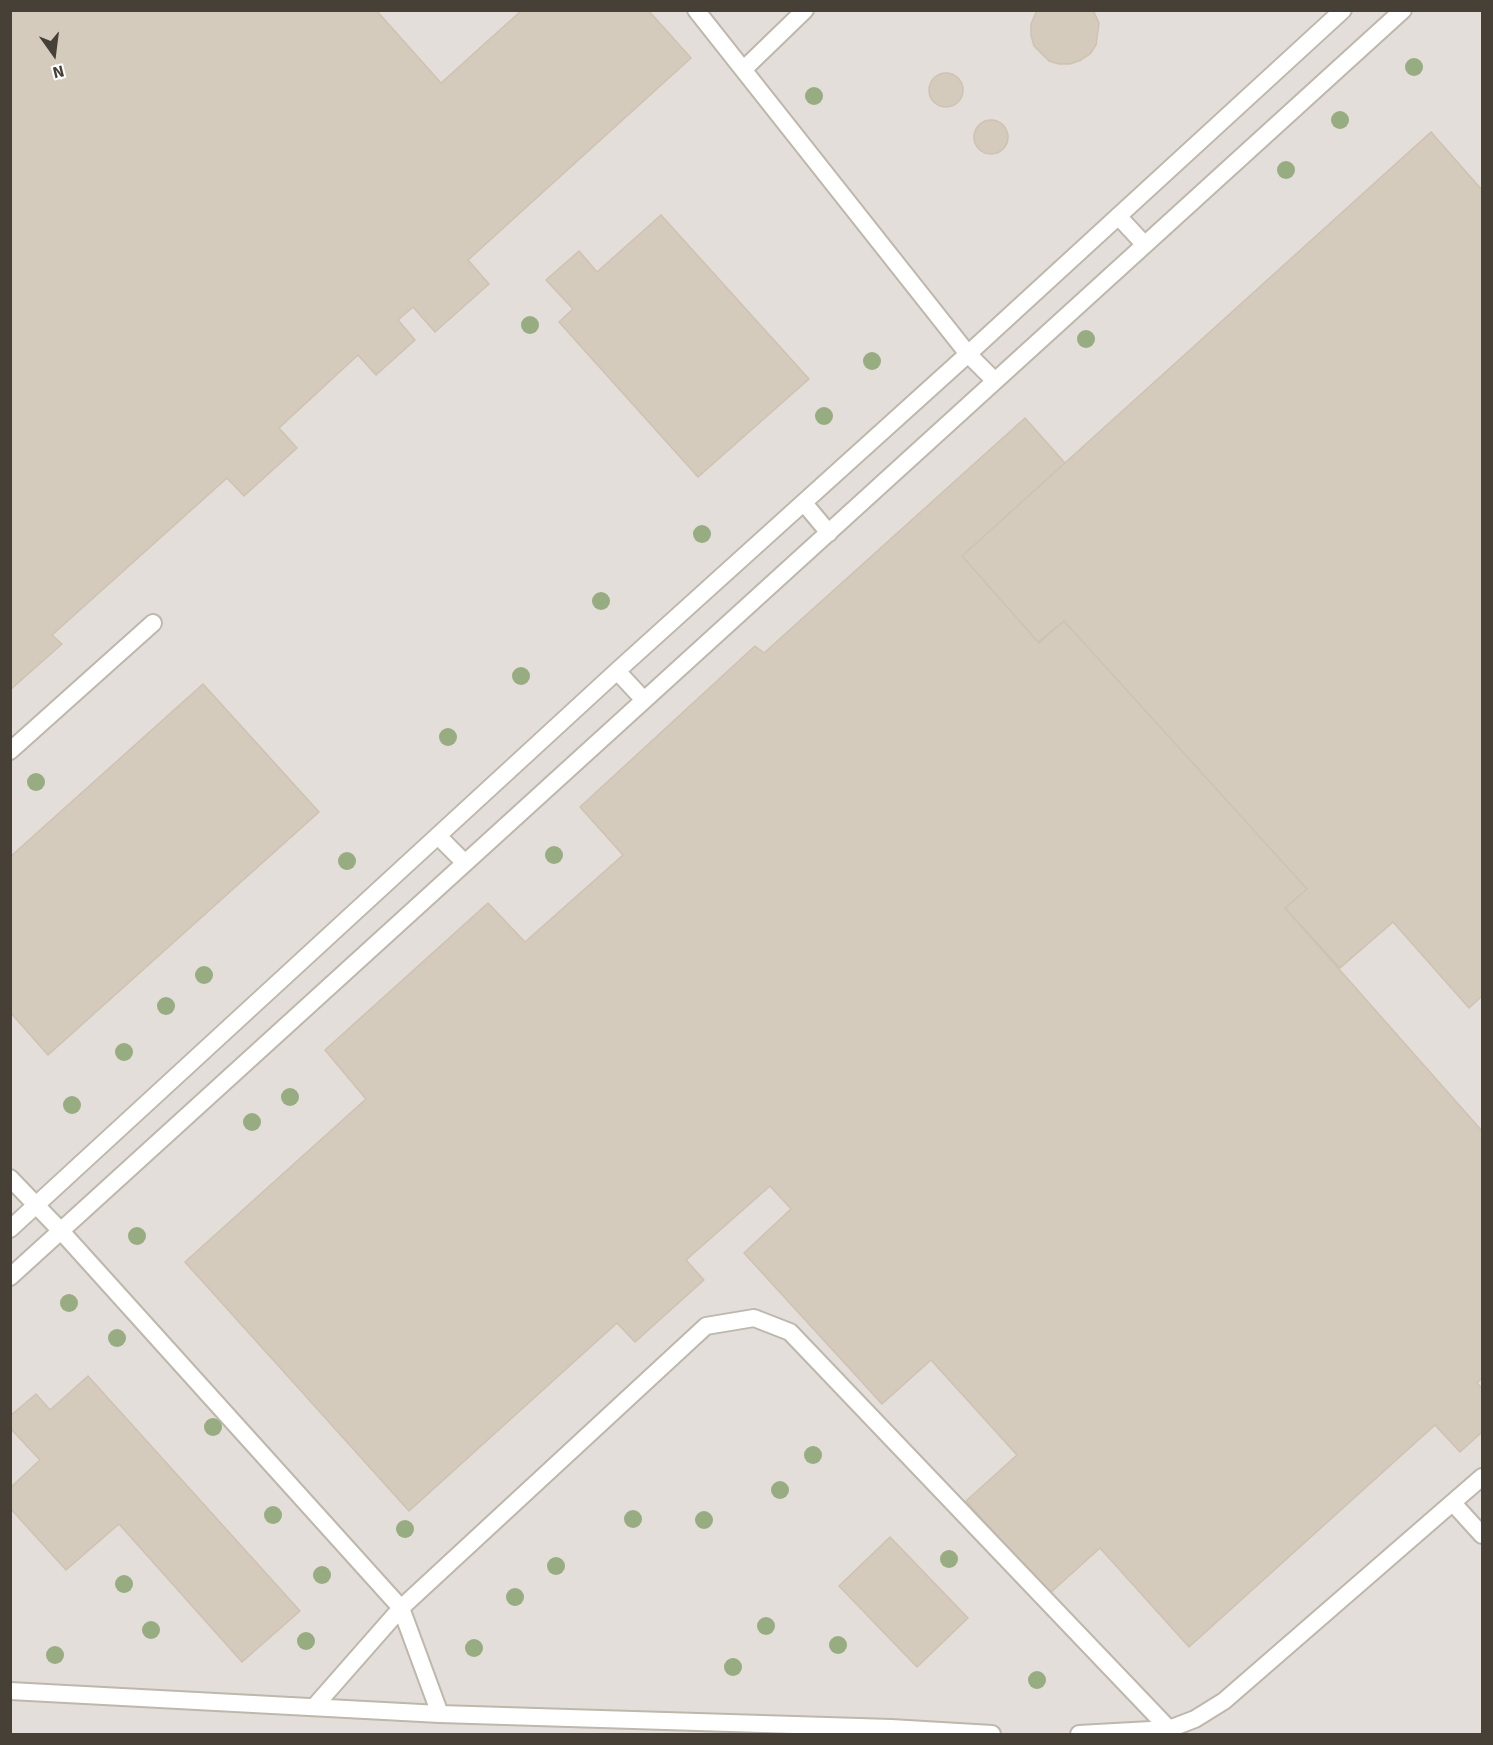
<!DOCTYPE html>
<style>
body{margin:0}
#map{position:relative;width:1493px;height:1745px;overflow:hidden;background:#f3efe8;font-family:Signika,sans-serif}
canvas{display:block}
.frame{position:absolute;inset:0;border:12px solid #464037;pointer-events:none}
.north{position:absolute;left:24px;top:24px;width:60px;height:60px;-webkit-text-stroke:4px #fff;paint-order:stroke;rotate:166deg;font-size:16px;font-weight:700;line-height:24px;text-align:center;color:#464037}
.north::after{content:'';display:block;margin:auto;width:21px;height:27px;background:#464037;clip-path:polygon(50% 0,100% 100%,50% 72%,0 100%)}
</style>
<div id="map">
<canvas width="1493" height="1745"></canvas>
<div class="frame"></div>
<div class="north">N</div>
</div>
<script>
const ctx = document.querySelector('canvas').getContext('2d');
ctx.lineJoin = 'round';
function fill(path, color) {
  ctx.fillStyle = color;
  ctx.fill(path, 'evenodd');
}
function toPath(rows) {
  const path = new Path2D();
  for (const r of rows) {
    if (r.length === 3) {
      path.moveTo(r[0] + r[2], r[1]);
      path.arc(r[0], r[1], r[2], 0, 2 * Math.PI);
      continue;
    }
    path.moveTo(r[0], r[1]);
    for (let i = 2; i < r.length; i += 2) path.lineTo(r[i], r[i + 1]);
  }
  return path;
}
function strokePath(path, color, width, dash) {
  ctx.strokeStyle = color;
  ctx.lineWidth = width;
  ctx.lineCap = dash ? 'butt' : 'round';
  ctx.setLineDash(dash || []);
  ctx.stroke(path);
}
fill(toPath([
 [11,11,1482,11,1482,1734,11,1734]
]), '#e3ded9');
const building = toPath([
 [10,10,376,10,441,83,522,10,648,10,691,58,468,260,489,284,435,332,413,307,398,320,415,340,376,375,358,355,279,428,297,448,244,496,227,478,52,635,62,644,10,690,10,10],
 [1037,10,1093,10,1099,23,1096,45,1090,54,1081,60,1070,64,1059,64,1049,61,1034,46,1031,35,1031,24,1037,10],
 [946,90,17],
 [991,137,17],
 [1431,132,1482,190,1482,996,1469,1008,1393,922,1340,968,1285,908,1307,889,1064,621,1039,643,962,556,1431,132],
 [661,215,809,379,698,477,559,322,573,309,546,280,579,251,597,272,661,215],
 [1025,418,1065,463,962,556,1038,642,1064,621,1307,889,1285,908,1482,1131,1482,1378,1477,1383,1482,1388,1482,1432,1460,1452,1435,1425,1189,1647,1100,1548,1049,1594,966,1501,1017,1455,931,1360,882,1404,744,1253,791,1209,770,1186,686,1260,704,1280,635,1342,617,1323,409,1511,185,1262,366,1099,325,1050,488,903,525,942,623,855,580,807,755,646,764,653,1025,418],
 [203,684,319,812,48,1055,10,1012,10,857,203,684],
 [88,1376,300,1611,242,1662,119,1524,66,1570,10,1508,10,1488,40,1460,10,1428,10,1416,36,1394,50,1410,88,1376],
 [890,1537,968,1618,917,1667,839,1586,890,1537]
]);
fill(building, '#d5cbbd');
strokePath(building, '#cfc2b1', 1.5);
const lane = toPath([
 [696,10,968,354,995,381],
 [744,69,805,10],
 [1118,216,1145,245],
 [804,503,829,533],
 [617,671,644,700],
 [10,751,153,623],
 [439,837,465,863],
 [10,1178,61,1231,401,1608,440,1714],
 [10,1229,617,671,968,354,1343,10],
 [10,1277,1403,10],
 [1453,1503,1482,1535],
 [10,1691,440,1714,891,1728,992,1734],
 [314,1707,401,1608,706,1326,754,1318,790,1332,1169,1729],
 [1079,1734,1169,1729,1195,1719,1224,1701,1482,1477]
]);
strokePath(lane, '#beb7ab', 20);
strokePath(lane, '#fff', 16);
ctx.fillStyle = '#97ac81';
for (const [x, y] of [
 [1414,67],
 [814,96],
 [1340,120],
 [1286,170],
 [530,325],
 [1086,339],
 [872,361],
 [824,416],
 [702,534],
 [601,601],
 [521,676],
 [448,737],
 [36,782],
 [554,855],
 [347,861],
 [204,975],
 [166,1006],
 [124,1052],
 [290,1097],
 [72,1105],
 [252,1122],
 [137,1236],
 [69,1303],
 [117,1338],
 [213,1427],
 [813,1455],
 [780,1490],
 [273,1515],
 [633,1519],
 [704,1520],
 [405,1529],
 [949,1559],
 [556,1566],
 [322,1575],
 [124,1584],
 [515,1597],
 [766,1626],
 [151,1630],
 [306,1641],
 [838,1645],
 [474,1648],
 [55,1655],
 [733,1667],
 [1037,1680]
]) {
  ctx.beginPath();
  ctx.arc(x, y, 9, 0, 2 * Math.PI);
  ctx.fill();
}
</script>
